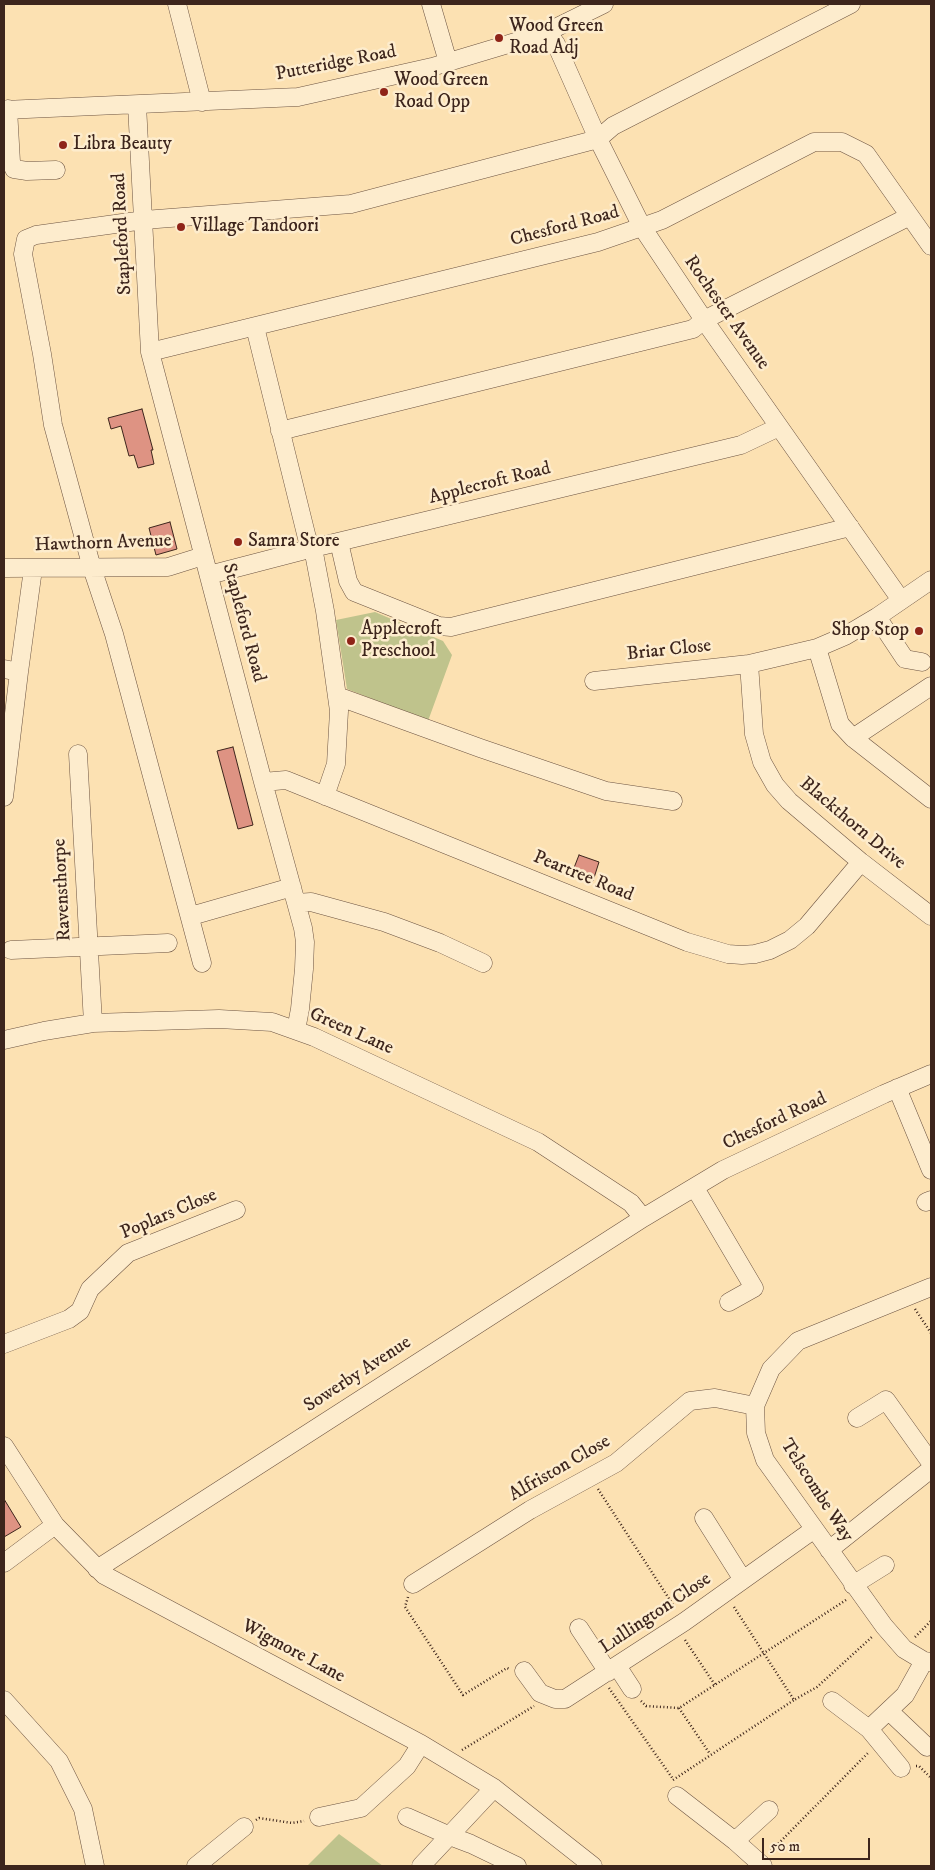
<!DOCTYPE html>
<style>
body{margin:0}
#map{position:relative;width:935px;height:1870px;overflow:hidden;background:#fce1b2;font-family:"IM FELL DW Pica",serif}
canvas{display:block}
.frame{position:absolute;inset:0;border:5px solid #3d251c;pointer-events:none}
.scale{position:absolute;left:762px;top:1838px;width:108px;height:22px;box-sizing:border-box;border:2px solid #3d251c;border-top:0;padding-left:6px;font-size:15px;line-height:18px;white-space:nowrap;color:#3d251c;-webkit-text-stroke:4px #fdeccd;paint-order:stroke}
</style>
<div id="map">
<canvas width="935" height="1870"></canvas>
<div class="frame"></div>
<div class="scale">50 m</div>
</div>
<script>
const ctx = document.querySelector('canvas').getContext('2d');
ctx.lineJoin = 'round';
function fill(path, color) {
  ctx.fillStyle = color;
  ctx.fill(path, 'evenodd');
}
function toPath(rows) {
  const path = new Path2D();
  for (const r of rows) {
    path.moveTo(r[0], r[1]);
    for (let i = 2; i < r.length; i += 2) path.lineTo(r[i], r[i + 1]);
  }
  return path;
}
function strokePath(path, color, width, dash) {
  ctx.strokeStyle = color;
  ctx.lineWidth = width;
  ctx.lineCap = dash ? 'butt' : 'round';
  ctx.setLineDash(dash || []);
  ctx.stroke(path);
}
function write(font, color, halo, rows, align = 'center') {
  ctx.font = font + ' "IM FELL DW Pica",serif';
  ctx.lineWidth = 5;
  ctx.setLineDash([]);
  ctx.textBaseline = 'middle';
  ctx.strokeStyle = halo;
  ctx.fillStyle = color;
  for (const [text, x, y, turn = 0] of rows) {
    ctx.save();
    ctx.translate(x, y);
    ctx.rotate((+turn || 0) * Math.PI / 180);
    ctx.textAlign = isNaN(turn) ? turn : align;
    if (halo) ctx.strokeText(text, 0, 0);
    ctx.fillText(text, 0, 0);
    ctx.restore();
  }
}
fill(toPath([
 [375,612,443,641,452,655,428,721,347,689,336,620],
 [339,1834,383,1866,307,1866]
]), '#bfc38c');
const building = toPath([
 [142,409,153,450,151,450,154,464,138,468,134,455,129,456,121,426,111,429,108,418,142,409],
 [170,522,177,549,156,555,149,528,170,522],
 [233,747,253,825,238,829,217,751,233,747],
 [579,855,599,862,593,881,572,873,579,855],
 [4,1499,21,1527,4,1537,4,1499]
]);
fill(building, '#de9383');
strokePath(building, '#3d251c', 1);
const minor = toPath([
 [177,4,202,102],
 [431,4,448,62],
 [547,32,556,44,598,139,642,227,704,320,901,600],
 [137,105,150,352,263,782,303,928,305,942,304,969,300,1009,296,1030],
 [8,109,11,162,14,169,27,171,56,170],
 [4,110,298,97,432,67,502,46,547,32,604,4],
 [255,327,307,538,313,548,325,611,339,711,336,764,325,796],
 [150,352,598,242,662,220,814,142,842,142,866,154,931,246],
 [280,431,693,329,704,320,910,216],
 [339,542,348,581,354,592,439,626,451,627,850,527],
 [4,568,168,567,203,556],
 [209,575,313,548,741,445,779,427],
 [877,617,905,659,922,662],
 [817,648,840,724,853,738,931,799],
 [749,664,754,734,762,762,775,785,789,801,861,862,931,916],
 [4,669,19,672,4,797],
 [19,672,33,569],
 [594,681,749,664,817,648,845,636,877,617,931,580],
 [337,696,480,748,606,791,673,801],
 [853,738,931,686],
 [78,754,93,1023],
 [263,782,286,780,687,942,728,954,742,955,755,954,770,950,790,940,807,926,861,862],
 [296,903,311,902,384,922,440,943,483,963],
 [191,916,292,887],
 [11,950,168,943],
 [202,963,114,634,92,568,53,425,42,354,23,254,26,239,36,235,144,220,351,204,598,139,613,126,851,4],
 [4,1040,44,1031,93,1023,219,1019,272,1022,314,1037,538,1142,631,1203,643,1218],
 [897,1088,931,1170],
 [695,1188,754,1288,729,1302],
 [926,1202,931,1200],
 [931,1287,798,1341,771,1369,755,1406,756,1433,765,1460,884,1626,904,1649,924,1661,931,1662],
 [4,1344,69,1319,80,1311,90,1289,128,1253,236,1210],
 [857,1418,886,1400,931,1463],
 [4,1446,55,1525,104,1575,421,1744,494,1788,593,1866],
 [704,1518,743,1580],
 [829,1550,931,1469],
 [4,1563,55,1525],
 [97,1569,643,1218,723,1170,884,1094,931,1074],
 [413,1584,530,1510,616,1463,690,1401,715,1398,755,1406],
 [853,1585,885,1565],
 [579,1628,608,1672],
 [617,1666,632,1689],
 [524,1671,540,1693,555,1699,565,1699,684,1622,813,1530],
 [4,1700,59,1761,83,1809,95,1866],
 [832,1701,869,1729,901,1768],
 [889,1711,927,1747],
 [869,1729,905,1695,924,1661],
 [677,1796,735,1841,763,1866],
 [319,1817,361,1808,407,1766,421,1744],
 [407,1817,450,1836,471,1844,517,1866],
 [735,1841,769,1810],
 [196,1866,244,1827],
 [421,1866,494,1788]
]);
strokePath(minor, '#6d5442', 19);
strokePath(toPath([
 [915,1309,931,1333],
 [598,1489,675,1608],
 [408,1597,405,1607,463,1695,507,1668,509,1669],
 [734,1607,794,1700,817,1687,873,1636],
 [915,1637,931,1621],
 [685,1640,715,1685],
 [609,1688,673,1779],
 [641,1701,646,1706,679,1708,846,1600],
 [679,1708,710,1754],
 [462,1750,534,1706],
 [916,1766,919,1766,931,1778],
 [673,1780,794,1700],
 [256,1820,259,1818,292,1823,304,1821],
 [771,1851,869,1752]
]), '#3d251c', 2.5, [1, 2.5]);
strokePath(minor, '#fdeccd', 18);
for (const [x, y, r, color] of [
 [499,38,5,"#8f2418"],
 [384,92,5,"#8f2418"],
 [63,145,5,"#8f2418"],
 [181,227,5,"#8f2418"],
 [238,542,5,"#8f2418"],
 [919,631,5,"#8f2418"],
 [351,641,5,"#8f2418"]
]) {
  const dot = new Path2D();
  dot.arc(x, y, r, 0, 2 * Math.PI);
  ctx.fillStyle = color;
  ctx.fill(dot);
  strokePath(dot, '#fdeccd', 2);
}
write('19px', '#3d251c', '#fdeccd', [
 ["Wood Green",509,27],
 ["Road Adj",509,49],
 ["Wood Green",394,81],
 ["Road Opp",394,103],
 ["Libra Beauty",73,145],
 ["Village Tandoori",191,227],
 ["Samra Store",248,542],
 ["Applecroft",361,630],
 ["Preschool",361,652],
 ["Shop Stop",909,631,"right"]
], 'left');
write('19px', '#3d251c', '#fdeccd', [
 ["Putteridge Road",336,64,-11],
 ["Chesford Road",565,227,-15],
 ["Stapleford Road",123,234,-93],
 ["Rochester Avenue",726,313,55],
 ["Applecroft Road",490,484,-14],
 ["Hawthorn Avenue",103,544,-2],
 ["Stapleford Road",243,623,75],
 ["Briar Close",669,651,-6],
 ["Blackthorn Drive",852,824,40],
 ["Peartree Road",583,877,22],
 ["Ravensthorpe",63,890,-93],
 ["Green Lane",351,1032,24],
 ["Chesford Road",775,1122,-25],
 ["Poplars Close",169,1215,-23],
 ["Sowerby Avenue",358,1375,-33],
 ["Alfriston Close",560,1469,-30],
 ["Telscombe Way",816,1491,57],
 ["Lullington Close",656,1614,-34],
 ["Wigmore Lane",293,1652,28]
]);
</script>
